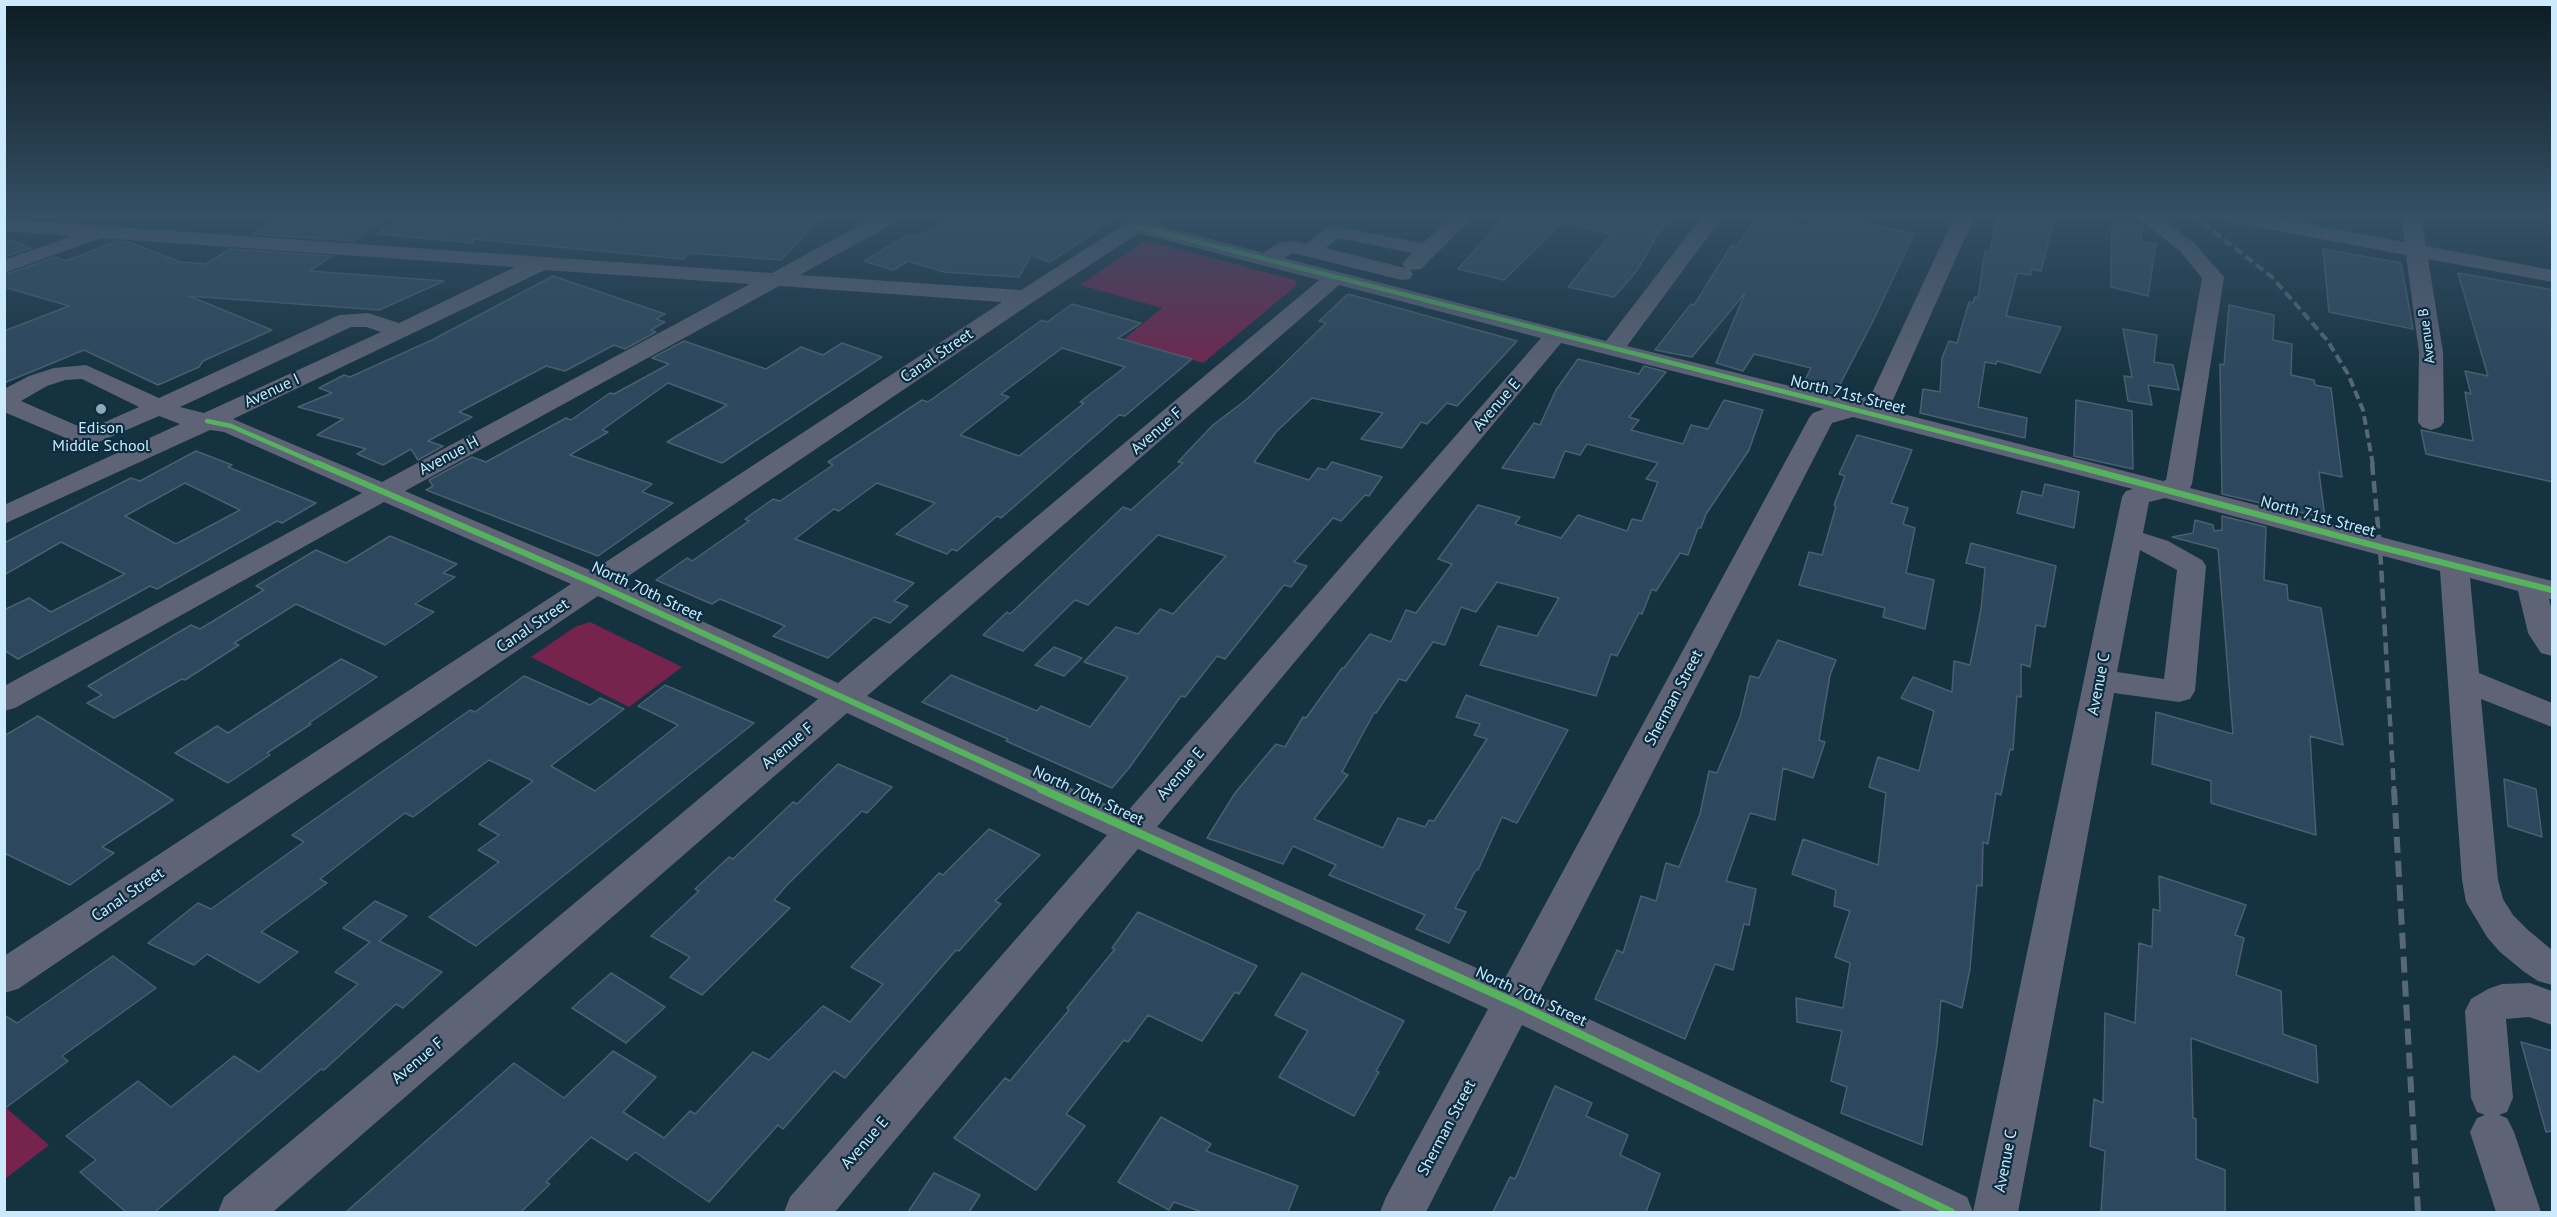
<!DOCTYPE html>
<style>
body{margin:0}
#map{position:relative;width:2557px;height:1217px;overflow:hidden;background:#153240;font-family:"PT Sans",sans-serif}
canvas{display:block}
.frame{position:absolute;inset:0;border:6px solid #cbeafe;pointer-events:none}
</style>
<div id="map">
<canvas width="2557" height="1217"></canvas>
<div class="frame"></div>
</div>
<script>
const ctx = document.querySelector('canvas').getContext('2d');
ctx.lineJoin = 'round';
function fill(path, color) {
  ctx.fillStyle = color;
  ctx.fill(path, 'evenodd');
}
function toPath(rows) {
  const path = new Path2D();
  for (const r of rows) {
    path.moveTo(r[0], r[1]);
    for (let i = 2; i < r.length; i += 2) path.lineTo(r[i], r[i + 1]);
  }
  return path;
}
function strokePath(path, color, width, dash) {
  ctx.strokeStyle = color;
  ctx.lineWidth = width;
  ctx.lineCap = dash ? 'butt' : 'round';
  ctx.setLineDash(dash || []);
  ctx.stroke(path);
}
function write(font, color, halo, rows, align = 'center') {
  ctx.font = font + ' "PT Sans",sans-serif';
  ctx.lineWidth = 4.5;
  ctx.setLineDash([]);
  ctx.textBaseline = 'middle';
  ctx.strokeStyle = halo;
  ctx.fillStyle = color;
  for (const [text, x, y, turn = 0] of rows) {
    ctx.save();
    ctx.translate(x, y);
    ctx.rotate((+turn || 0) * Math.PI / 180);
    ctx.textAlign = isNaN(turn) ? turn : align;
    if (halo) ctx.strokeText(text, 0, 0);
    ctx.fillText(text, 0, 0);
    ctx.restore();
  }
}
fill(toPath([
 [1148,241,1295,280,1297,285,1203,363,1124,339,1162,308,1080,285,1143,242],
 [590,622,682,667,629,707,531,657,575,627],
 [5,1107,49,1145,5,1179]
]), '#76234e');
const building = toPath([
 [283,215,390,215,353,241,253,234,283,215],
 [405,215,504,215,623,224,630,218,686,222,694,215,823,215,781,260,690,253,683,259,473,239,472,243,378,234,405,215],
 [956,215,1120,215,1050,262,1031,255,1019,277,944,272,908,261,893,270,864,261,910,234,919,236,956,215],
 [1506,215,1570,215,1504,280,1458,269,1506,215],
 [1571,215,1672,215,1652,241,1654,242,1645,254,1647,254,1635,273,1614,297,1568,287,1611,234,1570,224,1571,215],
 [1759,215,1807,226,1814,215,1825,215,1914,234,1873,321,1835,394,1802,386,1811,368,1754,354,1743,371,1716,363,1745,293,1692,357,1655,350,1691,304,1694,305,1731,246,1736,247,1759,215],
 [1997,215,2055,215,2041,271,2031,269,2031,275,2017,273,2006,316,2061,327,2040,373,1997,361,1996,364,1985,362,1978,407,2027,418,2025,438,1920,413,1923,389,1940,392,1942,358,1949,341,1957,343,1969,302,1973,303,1975,297,1978,298,1985,251,1990,252,1997,215],
 [2121,222,2143,226,2140,242,2156,244,2148,296,2111,287,2112,223,2120,225,2121,222],
 [4,238,31,248,4,257,4,238],
 [117,241,129,242,180,262,206,264,230,249,332,256,310,271,444,281,379,310,189,296,272,330,203,361,199,367,158,385,84,350,4,383,4,331,69,306,4,287,4,275,55,257,66,261,117,241],
 [2323,249,2401,263,2413,329,2329,312,2323,249],
 [2458,273,2553,290,2553,482,2426,454,2421,430,2473,441,2465,392,2471,394,2465,371,2488,376,2458,273],
 [553,276,665,314,656,319,665,322,651,330,656,332,625,349,614,345,565,371,546,366,459,412,472,417,428,441,443,446,418,460,411,449,383,465,357,454,366,449,317,435,343,419,298,407,332,393,319,388,344,375,350,377,432,340,553,276],
 [1348,294,1517,341,1457,406,1447,403,1427,424,1421,422,1402,448,1361,439,1383,413,1312,398,1276,432,1254,462,1309,480,1318,468,1326,470,1332,462,1382,477,1369,496,1365,495,1341,521,1333,518,1294,562,1307,566,1291,587,1284,585,1225,659,1217,656,1185,697,1181,696,1129,768,1112,788,1006,741,1008,739,922,702,951,675,1037,711,1041,706,1090,727,1128,677,1084,662,1116,627,1138,634,1160,609,1173,614,1226,556,1158,535,1088,605,1075,600,1023,651,983,635,1007,612,1010,614,1123,507,1131,510,1183,463,1178,462,1193,446,1213,425,1247,399,1278,370,1326,323,1319,321,1348,294],
 [1072,304,1141,323,1118,338,1192,359,1125,416,1119,415,1001,518,997,516,957,551,952,549,947,554,896,534,935,503,877,483,839,511,834,509,795,539,914,583,894,601,908,606,890,623,874,617,828,658,773,636,785,626,720,599,712,604,656,580,687,558,692,561,749,521,745,519,773,499,780,501,833,465,828,462,922,400,928,402,1042,320,1047,322,1072,304],
 [1062,348,1125,367,1080,402,1084,403,1019,456,960,435,1009,397,1001,394,1062,348],
 [2229,305,2274,315,2273,340,2292,344,2291,375,2314,380,2315,385,2331,388,2342,477,2319,472,2325,518,2222,494,2220,364,2224,365,2229,305],
 [2123,329,2157,335,2154,362,2173,365,2179,390,2148,385,2152,405,2128,401,2124,376,2132,377,2123,329],
 [684,341,766,369,801,347,823,355,842,343,882,357,722,463,667,442,727,405,668,383,602,430,608,432,570,455,652,484,642,492,673,503,598,556,426,490,433,486,429,480,472,457,486,462,566,418,571,420,610,393,614,394,669,364,652,358,684,341],
 [1578,359,1639,374,1644,366,1666,372,1629,417,1639,420,1631,430,1683,444,1691,425,1708,429,1724,400,1763,410,1749,450,1706,514,1701,528,1698,528,1688,555,1680,553,1656,591,1652,589,1642,614,1639,613,1617,656,1611,654,1596,696,1480,665,1498,626,1537,636,1559,598,1497,582,1476,612,1461,607,1445,645,1433,642,1406,681,1399,679,1376,713,1374,713,1342,772,1348,775,1314,819,1383,848,1398,818,1425,827,1429,820,1434,821,1487,739,1474,735,1480,724,1456,717,1466,695,1568,730,1517,823,1502,817,1478,870,1476,870,1455,908,1466,912,1449,943,1416,929,1425,915,1329,875,1336,865,1293,846,1283,864,1207,838,1235,793,1276,744,1285,747,1303,717,1306,718,1342,668,1344,668,1370,634,1391,642,1406,610,1416,613,1452,564,1438,559,1478,505,1520,517,1515,524,1561,538,1578,515,1627,531,1632,519,1642,521,1658,482,1646,479,1658,463,1587,444,1580,455,1565,451,1554,478,1502,468,1534,423,1540,425,1556,390,1578,359],
 [2076,400,2132,411,2133,469,2074,456,2076,400],
 [1857,435,1912,450,1891,503,1908,508,1903,524,1915,528,1906,573,1934,580,1925,629,1883,617,1885,608,1799,585,1809,552,1822,555,1836,506,1834,505,1845,476,1839,474,1857,435],
 [196,451,232,465,228,467,316,503,282,523,277,521,157,589,150,586,18,659,4,650,4,610,29,598,51,612,125,574,61,542,4,575,4,543,131,478,140,481,196,451],
 [185,483,240,510,176,544,125,516,185,483],
 [2045,484,2079,492,2074,528,2017,513,2022,491,2042,496,2045,484],
 [2222,516,2266,527,2264,580,2287,585,2288,600,2321,608,2343,745,2310,736,2316,835,2211,803,2211,781,2152,764,2156,712,2233,734,2218,549,2172,537,2193,533,2195,520,2213,525,2214,531,2222,530,2222,516],
 [390,536,457,564,443,573,455,577,415,604,434,612,385,645,296,604,234,643,239,645,185,680,182,679,114,718,87,703,102,695,88,686,191,625,200,629,264,590,256,586,316,550,346,563,390,536],
 [1971,543,2056,566,2045,627,2036,625,2030,667,2021,664,2021,697,2017,696,2013,750,2010,749,2001,795,1996,793,1988,844,1983,842,1982,886,1977,885,1970,969,1962,1008,1941,1000,1937,1045,1922,1145,1841,1113,1847,1087,1831,1081,1842,1031,1797,1022,1796,998,1843,1008,1850,963,1835,957,1850,911,1834,906,1836,890,1792,874,1803,839,1878,865,1886,793,1869,787,1878,757,1919,771,1934,711,1901,698,1913,677,1952,692,1954,661,1970,665,1981,609,1985,568,1966,563,1971,543],
 [1778,640,1836,660,1830,675,1819,740,1825,742,1813,778,1783,768,1775,820,1750,813,1726,881,1756,889,1749,925,1744,924,1733,970,1715,964,1685,1039,1595,999,1617,950,1623,953,1641,896,1656,901,1666,863,1679,867,1700,814,1709,771,1717,773,1740,717,1750,676,1759,678,1778,640],
 [1054,647,1082,658,1064,676,1035,665,1054,647],
 [341,659,377,677,309,723,311,724,267,753,270,755,228,783,175,753,217,726,228,733,341,659],
 [524,676,590,705,600,698,624,709,551,766,595,791,678,725,638,706,665,685,754,723,476,946,429,917,499,862,478,850,499,835,479,824,533,781,489,760,413,817,405,813,320,879,327,883,261,932,298,952,259,983,207,954,194,965,148,943,198,903,211,909,304,842,292,835,470,710,475,712,524,676],
 [38,716,173,800,102,847,114,853,70,885,4,853,4,736,38,716],
 [838,764,892,787,867,813,862,811,787,885,774,900,790,908,702,995,670,977,690,957,651,936,699,891,695,889,729,857,733,859,793,802,797,804,838,764],
 [2504,779,2536,789,2542,837,2508,826,2504,779],
 [989,829,1040,855,995,901,1001,904,959,951,956,950,845,1078,834,1071,783,1129,778,1125,709,1202,635,1152,627,1160,591,1137,546,1182,550,1184,521,1212,346,1212,514,1063,564,1098,613,1051,656,1077,623,1112,664,1138,690,1111,695,1114,753,1052,769,1060,823,1006,850,1022,883,984,851,967,939,873,943,875,989,829],
 [2159,876,2246,905,2235,935,2244,938,2236,975,2281,991,2283,1034,2316,1046,2318,1083,2191,1038,2193,1118,2196,1119,2196,1159,2225,1170,2225,1212,2101,1212,2105,1151,2090,1146,2094,1099,2103,1103,2105,1013,2135,1023,2139,943,2152,947,2153,909,2160,911,2159,876],
 [375,901,407,916,379,941,442,972,403,1008,396,1004,324,1070,321,1069,155,1212,126,1212,80,1172,96,1160,66,1136,138,1081,171,1107,234,1056,259,1072,358,984,335,972,370,942,343,928,375,901],
 [1138,912,1257,966,1239,994,1235,992,1202,1041,1148,1015,1128,1042,1124,1040,1066,1114,1085,1126,1036,1190,954,1138,1005,1078,1010,1081,1069,1010,1067,1008,1115,949,1112,948,1138,912],
 [113,956,156,988,62,1056,68,1061,4,1109,4,1015,17,1023,113,956],
 [611,973,665,1007,626,1043,572,1008,611,973],
 [1302,973,1404,1021,1376,1071,1379,1072,1354,1116,1279,1077,1308,1031,1275,1015,1302,973],
 [2521,1042,2553,1051,2553,1131,2546,1132,2521,1042],
 [1555,1086,1592,1103,1586,1116,1628,1135,1620,1155,1660,1174,1646,1212,1493,1212,1510,1177,1515,1179,1555,1086],
 [1161,1117,1211,1144,1206,1151,1298,1186,1288,1212,1202,1212,1174,1202,1169,1210,1118,1182,1161,1117],
 [934,1173,980,1195,969,1212,908,1212,934,1173]
]);
fill(building, '#2d475e');
strokePath(building, '#4b5f6e', 1.5);
fill(toPath([
 [878,215,904,215,901,219,800,275,1021,290,1139,215,1162,215,1153,224,1264,253,1276,244,1283,242,1293,241,1306,244,1326,228,1333,226,1423,243,1453,215,1475,215,1421,269,1410,270,1413,274,1410,279,1402,280,1293,253,1284,258,1606,341,1703,215,1724,215,1627,346,1851,401,1871,395,1955,215,1975,215,1893,400,1890,405,1880,408,2163,481,2166,480,2202,278,2180,251,2134,215,2157,215,2194,243,2224,277,2192,484,2190,488,2552,581,2552,599,2549,599,2552,611,2552,656,2541,653,2528,633,2518,591,2470,578,2479,673,2552,703,2552,727,2481,699,2498,880,2503,899,2513,915,2528,930,2552,950,2552,985,2538,981,2523,971,2500,952,2487,937,2466,902,2462,880,2440,571,2165,498,2149,502,2143,533,2168,541,2202,560,2206,566,2195,691,2190,699,2179,702,2114,693,2018,1212,1904,1212,1522,1025,1426,1212,1380,1212,1386,1197,1488,1009,1138,849,835,1212,784,1212,790,1197,1107,835,847,713,273,1212,218,1212,224,1197,818,699,598,596,18,989,4,993,4,956,571,584,384,502,15,708,4,711,4,686,362,493,224,432,210,430,4,524,4,505,180,424,159,416,87,447,4,412,6,388,29,376,54,368,86,365,159,398,339,315,368,313,399,323,515,267,101,238,4,273,4,260,72,236,4,231,4,219,772,273,878,215],
 [1139,233,1319,280,838,683,618,583,1033,302,1139,233],
 [1338,238,1412,253,1402,264,1405,268,1326,248,1338,238],
 [545,270,750,284,382,482,233,419,545,270],
 [1339,285,1541,338,1126,813,867,696,1339,285],
 [779,286,1002,302,592,571,405,491,779,286],
 [351,327,366,327,381,332,204,413,180,407,351,327],
 [1561,343,1824,409,1813,413,1809,418,1504,980,1157,827,1561,343],
 [82,379,139,407,87,430,21,401,47,386,65,380,82,379],
 [1853,417,2133,489,2126,491,2122,497,1973,1212,1967,1197,1538,995,1832,423,1853,417],
 [2140,550,2177,570,2164,679,2117,672,2140,550],
 [2215,215,2260,215,2405,242,2401,215,2421,215,2426,246,2552,270,2552,282,2428,259,2443,352,2444,422,2440,427,2431,430,2422,427,2418,422,2419,352,2406,255,2225,221,2218,219,2215,215],
 [2530,983,2552,991,2552,1025,2529,1017,2506,1019,2513,1098,2507,1112,2499,1115,2507,1118,2514,1132,2541,1212,2496,1212,2470,1132,2477,1118,2485,1115,2477,1112,2471,1098,2465,1011,2471,999,2488,989,2502,984,2530,983]
]), '#5f6376');
strokePath(toPath([
 [2192,215,2272,277,2327,340,2348,374,2363,410,2373,465]
]), '#586776', 4, [9, 4.5]);
strokePath(toPath([
 [2372,463,2380,547,2394,790]
]), '#586776', 4.5, [12, 6]);
strokePath(toPath([
 [2394,789,2418,1212]
]), '#586776', 6, [16, 8]);
strokePath(toPath([
 [1136,226,2071,465],
 [207,421,231,426,320,465]
]), '#56b35d', 4.5);
strokePath(toPath([
 [317,463,596,584,1044,790],
 [2065,463,2380,547,2552,590]
]), '#56b35d', 6);
strokePath(toPath([
 [1041,789,1513,1002,1951,1212]
]), '#56b35d', 8);
const sky = ctx.createLinearGradient(0, 0, 0, 386);
sky.addColorStop(0, '#0c1c23');
sky.addColorStop(0.56, '#354f64');
sky.addColorStop(1, '#354f6400');
ctx.fillStyle = sky;
ctx.fillRect(0, 0, 2557, 386);
for (const [x, y, r, color] of [
 [101,409,6,"#8baabc"]
]) {
  const dot = new Path2D();
  dot.arc(x, y, r, 0, 2 * Math.PI);
  ctx.fillStyle = color;
  ctx.fill(dot);
  strokePath(dot, '#0c2d3f', 2);
}
write('14px', '#cbeafe', '#0c2d3f', [
 ["Avenue B",2427,336,-97]
]);
write('16px', '#cbeafe', '#0c2d3f', [
 ["Canal Street",937,356,-34],
 ["Avenue I",272,391,-25],
 ["North 71st Street",1848,395,14],
 ["Avenue E",1497,405,-49],
 ["Avenue F",1157,431,-41],
 ["Avenue H",449,456,-28],
 ["North 71st Street",2318,517,15],
 ["North 70th Street",647,592,25],
 ["Canal Street",533,626,-34],
 ["Avenue C",2099,684,-79],
 ["Sherman Street",1674,698,-62],
 ["Avenue F",788,746,-40],
 ["Avenue E",1181,774,-49],
 ["North 70th Street",1088,796,25],
 ["Canal Street",128,895,-34],
 ["North 70th Street",1531,997,25],
 ["Avenue F",418,1061,-40],
 ["Sherman Street",1447,1128,-62],
 ["Avenue E",865,1143,-49],
 ["Avenue C",2006,1161,-79]
]);
write('16px', '#cbeafe', '#0c2d3f', [
 ["Edison",101,428],
 ["Middle School",101,446]
]);
</script>
